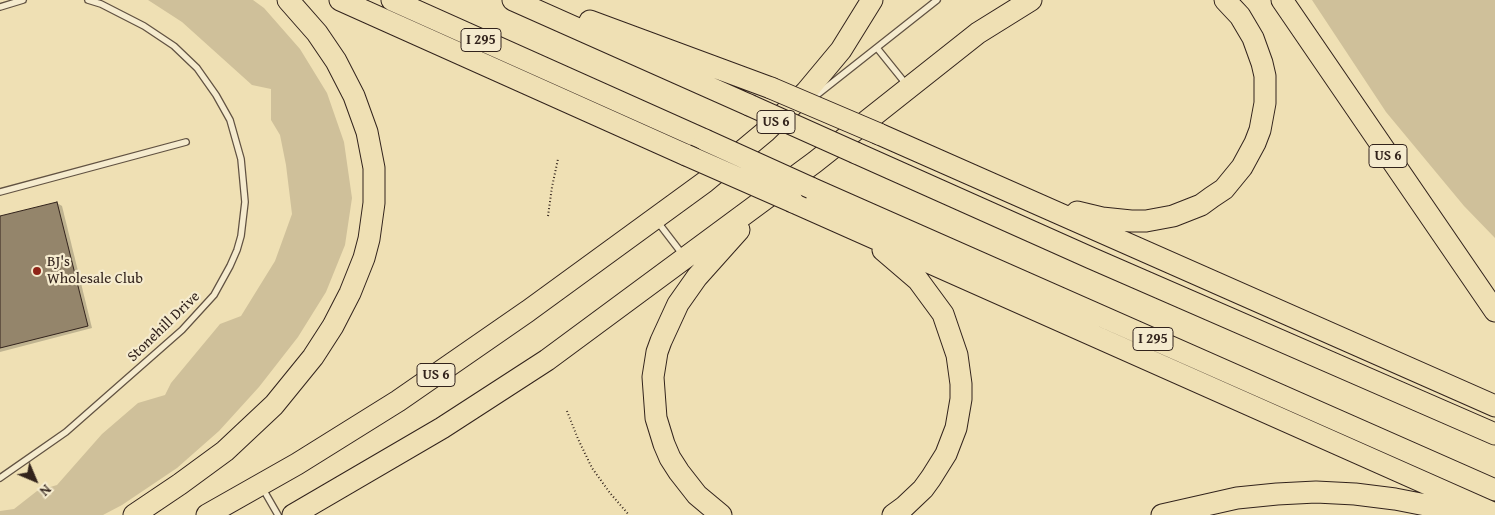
<!DOCTYPE html>
<style>
body{margin:0}
#map{position:relative;width:1495px;height:515px;overflow:hidden;background:#efe0b4;font-family:"Gentium Book Plus",serif}
canvas{display:block}
.north{position:absolute;left:10px;top:455px;width:50px;height:50px;-webkit-text-stroke:4px #f5ebce;paint-order:stroke;rotate:135deg;font-size:14px;font-weight:700;line-height:20px;text-align:center;color:#32231c}
.north::after{content:'';display:block;margin:auto;width:18px;height:22px;background:#32231c;clip-path:polygon(50% 0,100% 100%,50% 72%,0 100%)}
</style>
<div id="map">
<canvas width="1495" height="515"></canvas>
<div class="north">N</div>
</div>
<script>
const ctx = document.querySelector('canvas').getContext('2d');
ctx.lineJoin = 'round';
function fill(path, color) {
  ctx.fillStyle = color;
  ctx.fill(path, 'evenodd');
}
function toPath(rows) {
  const path = new Path2D();
  for (const r of rows) {
    path.moveTo(r[0], r[1]);
    for (let i = 2; i < r.length; i += 2) path.lineTo(r[i], r[i + 1]);
  }
  return path;
}
function strokePath(path, color, width, dash) {
  ctx.strokeStyle = color;
  ctx.lineWidth = width;
  ctx.lineCap = dash ? 'butt' : 'round';
  ctx.setLineDash(dash || []);
  ctx.stroke(path);
}
function write(font, color, halo, rows, align = 'center') {
  ctx.font = font + ' "Gentium Book Plus",serif';
  ctx.lineWidth = 4.5;
  ctx.setLineDash([]);
  ctx.textBaseline = 'middle';
  ctx.strokeStyle = halo;
  ctx.fillStyle = color;
  for (const [text, x, y, turn = 0] of rows) {
    ctx.save();
    ctx.translate(x, y);
    ctx.rotate((+turn || 0) * Math.PI / 180);
    ctx.textAlign = isNaN(turn) ? turn : align;
    if (halo) ctx.strokeText(text, 0, 0);
    ctx.fillText(text, 0, 0);
    ctx.restore();
  }
}
fill(toPath([
 [148,0,253,0,264,8,300,49,327,93,344,142,352,198,345,245,326,292,298,337,259,387,219,431,177,468,122,505,103,515,0,515,0,511,14,509,37,491,57,485,102,434,138,403,165,395,171,383,220,324,241,316,275,261,292,214,286,165,280,135,271,120,271,89,252,85,182,22],
 [1312,0,1495,0,1495,238,1464,206,1386,112]
]), '#cfc09a');
fill(toPath([
 [57,203,62,206,92,328,0,352,0,218]
]), '#0003');
const building = toPath([
 [57,202,88,326,0,348,0,216,57,202]
]);
fill(building, '#94856b');
strokePath(building, '#32231c', 1);
const service = toPath([
 [0,7,23,0],
 [877,48,906,84],
 [813,98,937,0],
 [0,192,186,142],
 [657,221,683,255],
 [0,478,66,432,182,330,214,295,230,266,237,250,241,236,245,202,241,159,230,120,216,95,197,68,174,46,144,26,101,4,88,0],
 [263,489,278,515]
]);
const motorway = toPath([
 [340,0,686,155],
 [392,0,705,140],
 [513,0,749,105],
 [1282,0,1495,311],
 [590,21,771,88],
 [879,134,1495,406],
 [856,153,1091,258,1495,434],
 [811,188,1495,490],
 [793,202,1495,514],
 [1077,212,1102,218,1131,221,1146,221,1173,216,1201,205,1212,197,1224,189,1242,167,1255,143,1260,130,1265,103,1265,76,1262,63,1253,38,1240,16,1225,0],
 [883,250,918,280,943,314,957,355,961,384,961,399,956,428,946,454,931,478,923,489,904,507,893,515],
 [134,515,180,484,225,451,274,405,313,357,333,326,350,293,364,258,369,239,374,203,374,168,367,132,354,96,336,61,317,33,288,0],
 [207,515,297,464,398,401,528,311,705,182,765,132,806,92,841,50,872,0],
 [293,515,442,428,547,360,815,162,978,33,1031,0],
 [721,515,697,495,679,472,670,458,664,444,656,418,653,377,657,352,661,341,678,304,697,277,739,230],
 [1162,515,1237,498,1277,494,1316,492,1355,494,1395,499,1431,506,1465,515]
]);
strokePath(service, '#615242', 8);
strokePath(motorway, '#32231c', 23);
strokePath(toPath([
 [548,216,552,187,558,159],
 [567,411,578,439,592,468,610,493,629,515]
]), '#32231c', 2, [1, 2.5]);
strokePath(service, '#f5ebce', 5.5);
strokePath(motorway, '#efe0b4', 21);
const motorwayBridge = toPath([
 [771,88,879,134],
 [749,105,856,153],
 [705,140,811,188],
 [686,155,793,202]
]);
strokePath(motorwayBridge, '#32231c', 23, []);
strokePath(motorwayBridge, '#efe0b4', 21);
for (const [x, y, r, color] of [
 [37,271,5,"#8f2418"]
]) {
  const dot = new Path2D();
  dot.arc(x, y, r, 0, 2 * Math.PI);
  ctx.fillStyle = color;
  ctx.fill(dot);
  strokePath(dot, '#f5ebce', 2);
}
for (const [x, y, w] of [
 [481,40,40],
 [776,122,38],
 [1388,156,38],
 [1153,339,40],
 [436,375,38]
]) {
  const box = new Path2D();
  box.roundRect(x - w / 2, y - 11.5, w, 23, 4);
  ctx.fillStyle = '#f5ebce';
  ctx.fill(box);
  strokePath(box, '#32231c', 1);
}
write('bold 14px', '#32231c', null, [
 ["I 295",481,40],
 ["US 6",776,122],
 ["US 6",1388,156],
 ["I 295",1153,339],
 ["US 6",436,375]
]);
write('15px', '#32231c', '#f5ebce', [
 ["BJ's",47,262],
 ["Wholesale Club",47,279]
], 'left');
write('15px', '#32231c', '#f5ebce', [
 ["Stonehill Drive",164,327,-44]
]);
</script>
